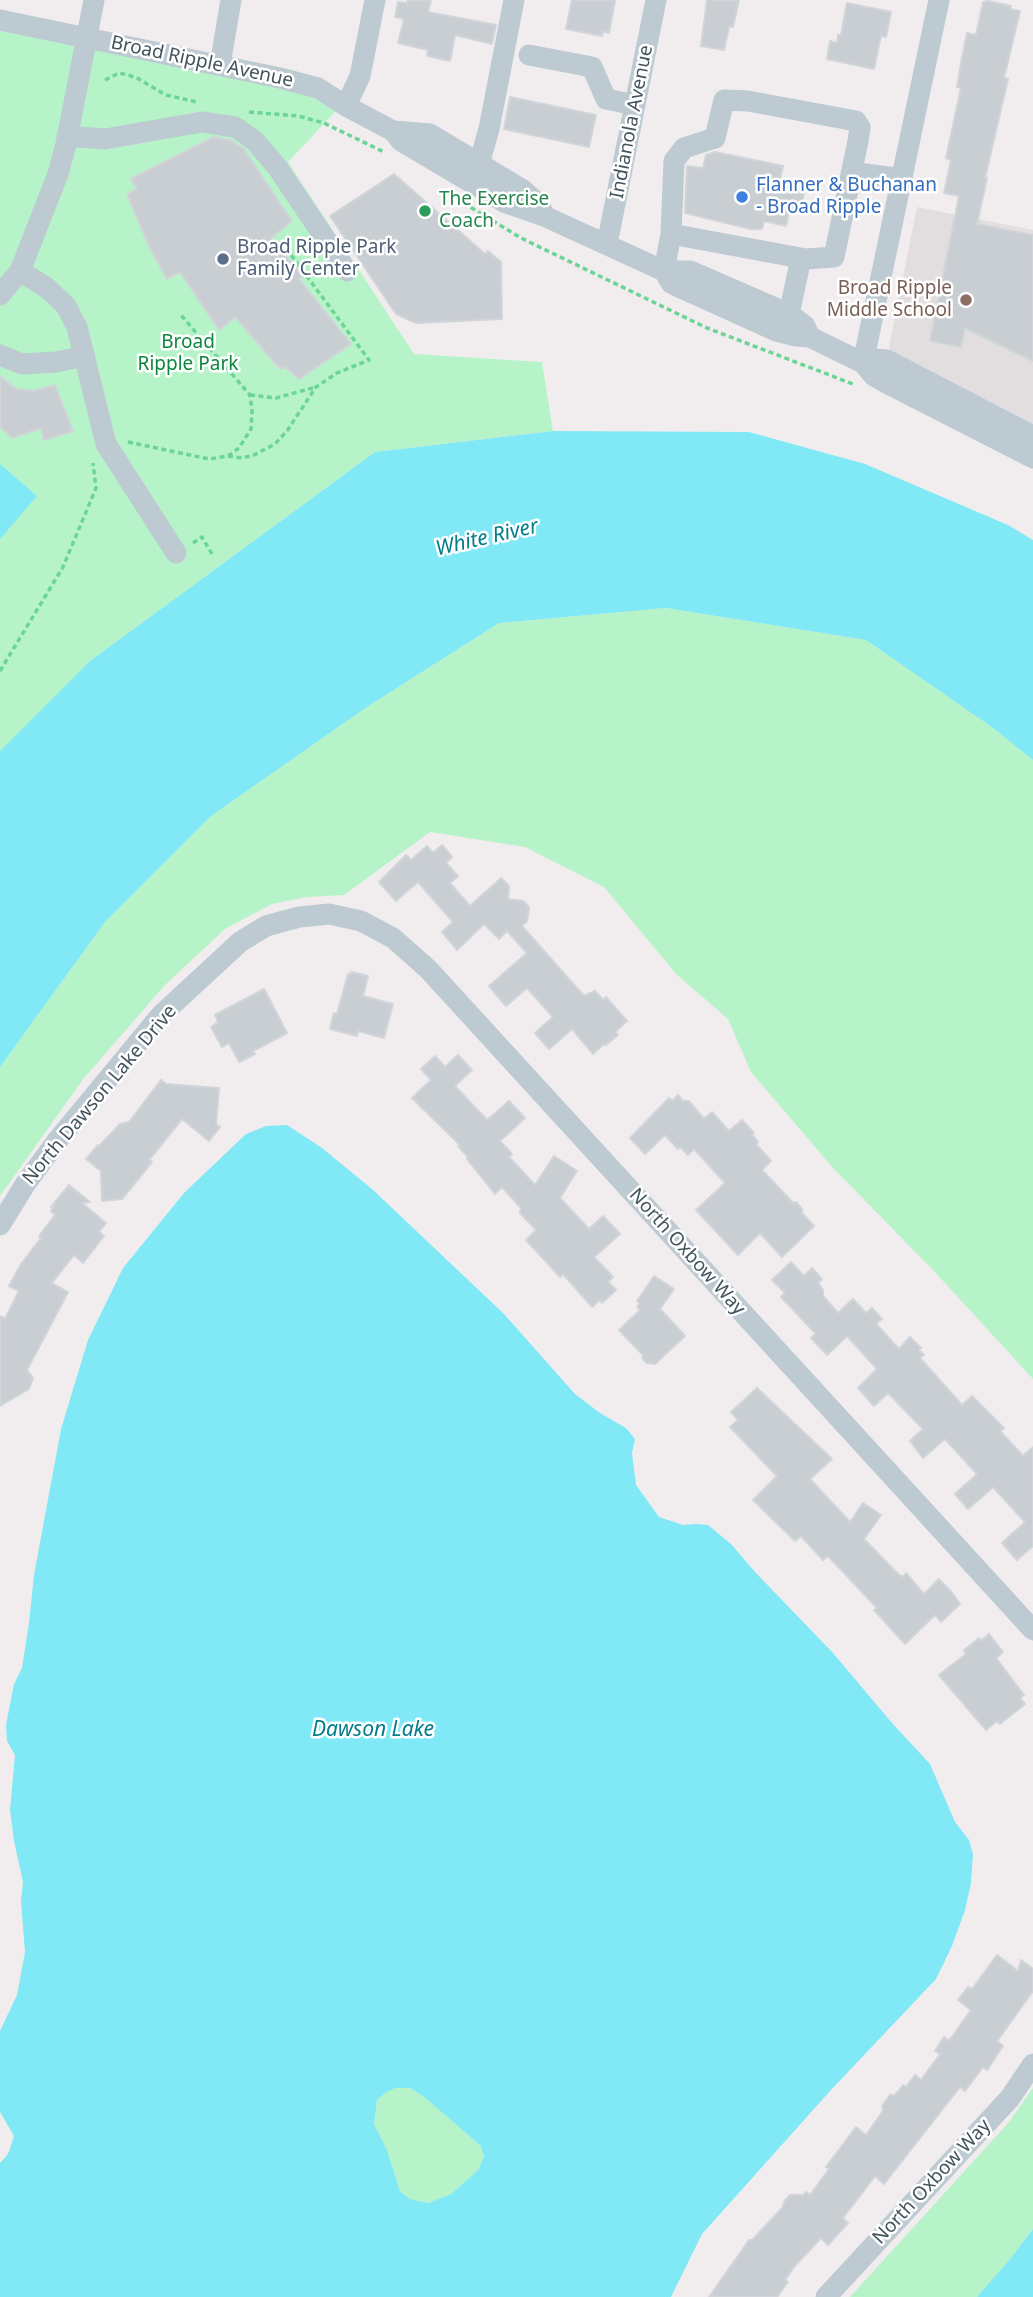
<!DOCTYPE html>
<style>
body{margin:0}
canvas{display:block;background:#f1edee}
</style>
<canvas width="1033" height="2297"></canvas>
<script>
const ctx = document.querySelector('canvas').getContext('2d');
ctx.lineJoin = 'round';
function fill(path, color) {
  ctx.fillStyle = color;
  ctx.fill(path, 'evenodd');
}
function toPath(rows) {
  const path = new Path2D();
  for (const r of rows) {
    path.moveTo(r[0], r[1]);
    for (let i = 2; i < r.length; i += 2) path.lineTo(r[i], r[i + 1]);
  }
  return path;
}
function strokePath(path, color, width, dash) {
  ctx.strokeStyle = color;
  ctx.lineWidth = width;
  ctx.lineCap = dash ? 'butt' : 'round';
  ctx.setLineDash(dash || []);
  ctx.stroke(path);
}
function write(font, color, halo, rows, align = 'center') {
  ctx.font = font + ' "Noto Sans",sans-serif';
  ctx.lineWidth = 5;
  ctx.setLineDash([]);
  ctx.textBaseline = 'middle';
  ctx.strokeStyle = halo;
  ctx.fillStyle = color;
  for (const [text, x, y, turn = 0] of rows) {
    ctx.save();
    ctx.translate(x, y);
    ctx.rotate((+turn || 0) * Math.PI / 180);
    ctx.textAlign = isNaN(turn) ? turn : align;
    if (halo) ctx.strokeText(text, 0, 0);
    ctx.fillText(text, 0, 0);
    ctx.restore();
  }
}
fill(toPath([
 [917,207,1033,230,1033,425,891,351,889,347]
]), '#e2dee0');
fill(toPath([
 [0,21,348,98,288,162,414,354,542,362,553,431,375,452,90,661,0,751],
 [666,608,866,640,993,728,1033,760,1033,1379,933,1270,833,1168,751,1072,728,1019,676,974,604,887,525,847,430,832,344,895,307,897,272,904,225,929,165,985,84,1078,0,1196,0,1067,105,922,211,816,367,707,499,623],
 [395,2088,410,2088,424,2096,481,2146,484,2157,478,2170,451,2194,428,2203,410,2199,400,2191,387,2150,374,2124,377,2100,385,2092],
 [1033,2088,1033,2229,1010,2259,977,2297,850,2297,1009,2122]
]), '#b7f3c8');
fill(toPath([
 [553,431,749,432,865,464,1008,525,1033,540,1033,760,993,728,866,640,666,608,499,623,367,707,211,816,105,922,0,1067,0,751,90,661,375,452],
 [0,464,37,496,0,539],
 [287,1125,322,1148,372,1189,504,1314,575,1394,600,1413,626,1428,635,1439,632,1453,636,1485,659,1517,683,1525,696,1524,708,1525,731,1544,755,1572,833,1653,892,1723,930,1764,955,1822,969,1840,973,1854,971,1883,965,1910,952,1946,936,1979,831,2090,702,2234,671,2297,0,2297,0,2163,8,2154,14,2136,0,2112,0,2031,17,1995,25,1952,21,1901,23,1882,14,1841,10,1810,15,1755,7,1741,6,1725,14,1684,22,1668,29,1623,34,1575,61,1429,88,1340,123,1268,184,1193,246,1134,266,1126],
 [395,2088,410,2088,423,2096,481,2146,484,2157,478,2170,451,2194,428,2203,410,2199,400,2191,387,2150,374,2124,377,2100,385,2093],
 [1033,2229,1033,2297,977,2297,1010,2259]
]), '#80e9f5');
const building = toPath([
 [408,0,431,0,428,12,496,25,492,44,455,35,450,61,427,56,428,50,398,43,404,19,395,17,398,2,407,3,408,0],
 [572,0,615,0,609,33,603,31,602,36,566,29,572,0],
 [707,0,739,0,733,27,729,27,724,50,701,46,707,0],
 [988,1,1011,6,1010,9,1020,11,1004,78,1008,79,985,178,987,178,977,224,1033,235,1033,361,965,328,961,347,930,341,959,196,944,193,951,160,946,158,961,88,957,87,962,58,967,33,976,35,983,2,988,1],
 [847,3,891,12,886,37,881,36,874,69,827,59,830,41,837,43,838,35,841,35,847,3],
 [510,97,596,115,589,147,504,129,510,97],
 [213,137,230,140,244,149,292,221,271,238,303,276,299,279,351,344,299,379,285,367,280,369,235,317,219,330,180,272,167,279,149,246,127,194,137,189,131,179,213,137],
 [715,152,783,166,780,179,806,184,800,213,789,211,786,226,764,221,762,229,750,229,685,213,687,166,703,168,706,155,715,152],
 [394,174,485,254,488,251,501,262,502,319,416,323,396,314,330,216,394,174],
 [0,376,16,389,33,391,55,385,73,431,44,440,41,428,12,438,0,427,0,376],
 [442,845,452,857,446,863,458,876,450,883,470,906,501,878,509,886,508,899,523,901,529,907,527,921,522,926,584,996,595,991,603,1000,606,997,627,1021,615,1032,618,1035,606,1045,604,1044,593,1054,572,1029,549,1049,535,1033,553,1017,527,988,506,1006,489,986,527,953,507,931,499,939,484,924,457,950,442,932,453,922,418,882,396,901,379,882,406,855,411,860,427,846,433,853,442,845],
 [351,972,368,976,363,996,393,1004,384,1038,358,1031,357,1036,330,1029,334,1013,337,1014,348,974,350,975,351,972],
 [264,989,287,1033,253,1051,255,1054,239,1062,229,1043,222,1047,211,1027,218,1022,215,1015,264,989],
 [458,1055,472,1070,455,1086,487,1120,509,1101,525,1118,500,1141,512,1154,509,1157,535,1185,554,1156,577,1171,560,1198,589,1229,603,1216,620,1234,594,1257,613,1277,608,1282,616,1290,602,1303,600,1300,592,1307,563,1274,560,1277,526,1240,536,1230,520,1213,521,1208,502,1187,495,1194,467,1159,467,1156,458,1146,460,1145,412,1098,431,1080,421,1069,435,1056,445,1067,458,1055],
 [161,1080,166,1084,219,1088,216,1124,220,1127,209,1141,182,1119,149,1160,152,1162,122,1199,102,1201,101,1171,86,1159,98,1145,99,1146,120,1124,129,1122,161,1080],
 [678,1095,683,1101,689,1101,704,1119,712,1112,729,1131,742,1120,754,1133,752,1135,758,1142,756,1144,771,1161,762,1170,793,1203,796,1202,802,1209,802,1213,814,1226,782,1257,760,1233,738,1255,696,1210,725,1183,694,1149,688,1155,680,1147,678,1149,665,1135,645,1154,630,1138,669,1098,672,1101,678,1095],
 [69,1185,90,1202,82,1203,106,1223,99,1232,104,1236,83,1263,74,1255,52,1283,68,1292,27,1370,33,1378,29,1389,0,1406,0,1316,5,1319,19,1291,9,1286,21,1264,41,1238,39,1236,55,1215,51,1211,54,1206,51,1207,69,1185],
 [791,1262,804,1276,812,1268,822,1279,818,1283,823,1290,823,1296,838,1313,853,1299,866,1313,872,1308,882,1319,876,1324,899,1349,910,1337,921,1348,919,1350,924,1355,920,1358,962,1405,972,1396,1004,1428,1000,1431,1023,1456,1033,1447,1033,1546,1017,1560,1002,1543,1025,1522,993,1487,968,1509,955,1494,977,1474,945,1439,923,1458,910,1441,923,1429,888,1393,874,1406,858,1388,877,1369,847,1336,827,1355,811,1338,816,1334,781,1297,785,1293,772,1280,791,1262],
 [654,1276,674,1289,660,1309,685,1336,655,1364,647,1363,642,1358,643,1355,619,1330,640,1310,637,1307,640,1303,637,1301,654,1276],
 [757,1388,832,1459,810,1479,850,1522,863,1503,881,1515,864,1539,898,1574,903,1577,906,1573,924,1594,939,1579,953,1594,960,1604,941,1622,935,1615,905,1644,874,1610,877,1608,828,1556,823,1560,801,1536,795,1541,753,1500,777,1476,730,1427,738,1420,731,1412,757,1388],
 [989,1634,1003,1652,996,1658,1024,1695,1020,1698,1025,1704,1000,1724,997,1721,986,1730,939,1675,966,1654,964,1650,979,1638,981,1641,989,1634],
 [997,1955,1018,1971,1021,1960,1033,1969,1033,1991,997,2041,1003,2046,987,2070,983,2067,965,2091,960,2087,884,2184,875,2176,843,2218,848,2223,828,2245,821,2238,794,2267,785,2280,788,2282,777,2297,709,2297,749,2240,752,2240,783,2207,784,2202,790,2195,803,2195,806,2192,810,2195,829,2169,826,2167,856,2127,866,2135,883,2111,882,2106,890,2095,895,2095,903,2085,906,2087,915,2075,921,2080,940,2054,935,2051,944,2037,949,2041,971,2010,958,2000,968,1987,972,1989,997,1955]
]);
fill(building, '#c9ced3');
strokePath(building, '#d1d5da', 2);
strokePath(toPath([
 [105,80,119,73,128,75,137,78,166,95,197,102],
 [249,112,298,116,324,123,384,152],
 [449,194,521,238,707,328,853,384],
 [250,395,276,398,316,387],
 [128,442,209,459,228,456,239,448,251,429,252,411,250,395,180,314],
 [228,456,242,458,254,455,275,444,287,431,316,387,337,373,369,360,280,240],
 [193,543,202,537,212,554],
 [0,671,63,567,96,488,93,463]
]), '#6cd496', 3.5, [5, 3.5]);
strokePath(toPath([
 [94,0,66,144,58,174,20,271,47,288,66,306,77,327,106,444,176,553],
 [0,20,280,78,318,88,346,106,393,131,401,141,504,202,544,216,664,271,690,271,789,314,805,326,810,337],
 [529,55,592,67,606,99,635,105],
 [220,65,231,0],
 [346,106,360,76,375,0],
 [393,131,430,134,523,190,540,205,544,216],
 [67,136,105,139,202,122,235,127,255,141,277,167,347,271],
 [479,164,489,129,514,0],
 [852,172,902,179],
 [671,234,806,259],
 [607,244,656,0],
 [664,271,671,234,674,161,684,148,715,138,724,100,748,101,856,121,860,127,858,141,834,257,806,259,800,263,789,314],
 [664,271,671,283,681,288,776,331,796,336,810,337,863,363,874,376,892,386,1033,458],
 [0,295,20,271],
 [0,355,22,364,56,362,85,356],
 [863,363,939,0],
 [863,363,874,359,887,360,1033,436],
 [0,1225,26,1183,57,1141,161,1015,240,942,266,926,299,917,329,914,361,921,393,938,428,969,1033,1630],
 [826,2297,1010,2098,1033,2064]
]), '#bdcad2', 21);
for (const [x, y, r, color] of [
 [742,197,7,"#3f7fe0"],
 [425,211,7,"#2e9e5b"],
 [223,259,7,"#5c6f8a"],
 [966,300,7,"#8d6e63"]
]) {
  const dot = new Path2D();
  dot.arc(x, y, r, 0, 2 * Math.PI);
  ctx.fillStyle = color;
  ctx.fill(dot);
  strokePath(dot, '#fff', 2.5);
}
write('19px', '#44545d', '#fff', [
 ["Broad Ripple Avenue",202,62,12],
 ["Indianola Avenue",632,122,-79],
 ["North Dawson Lake Drive",100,1095,-50],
 ["North Oxbow Way",687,1252,48],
 ["North Oxbow Way",932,2182,-47]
]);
write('19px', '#366cbe', '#fff', [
 ["Flanner & Buchanan",756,186],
 ["- Broad Ripple",756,208]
], 'left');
write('19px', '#27864d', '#fff', [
 ["The Exercise",439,200],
 ["Coach",439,222]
], 'left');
write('19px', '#4e5e75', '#fff', [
 ["Broad Ripple Park",237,248],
 ["Family Center",237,270]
], 'left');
write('19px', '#785e54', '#fff', [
 ["Broad Ripple",952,289],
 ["Middle School",952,311]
], 'right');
write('19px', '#0e863d', '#fff', [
 ["Broad",188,343],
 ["Ripple Park",188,365]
]);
write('italic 21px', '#047d8b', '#fff', [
 ["White River",487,538,-13],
 ["Dawson Lake",373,1730]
]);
</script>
